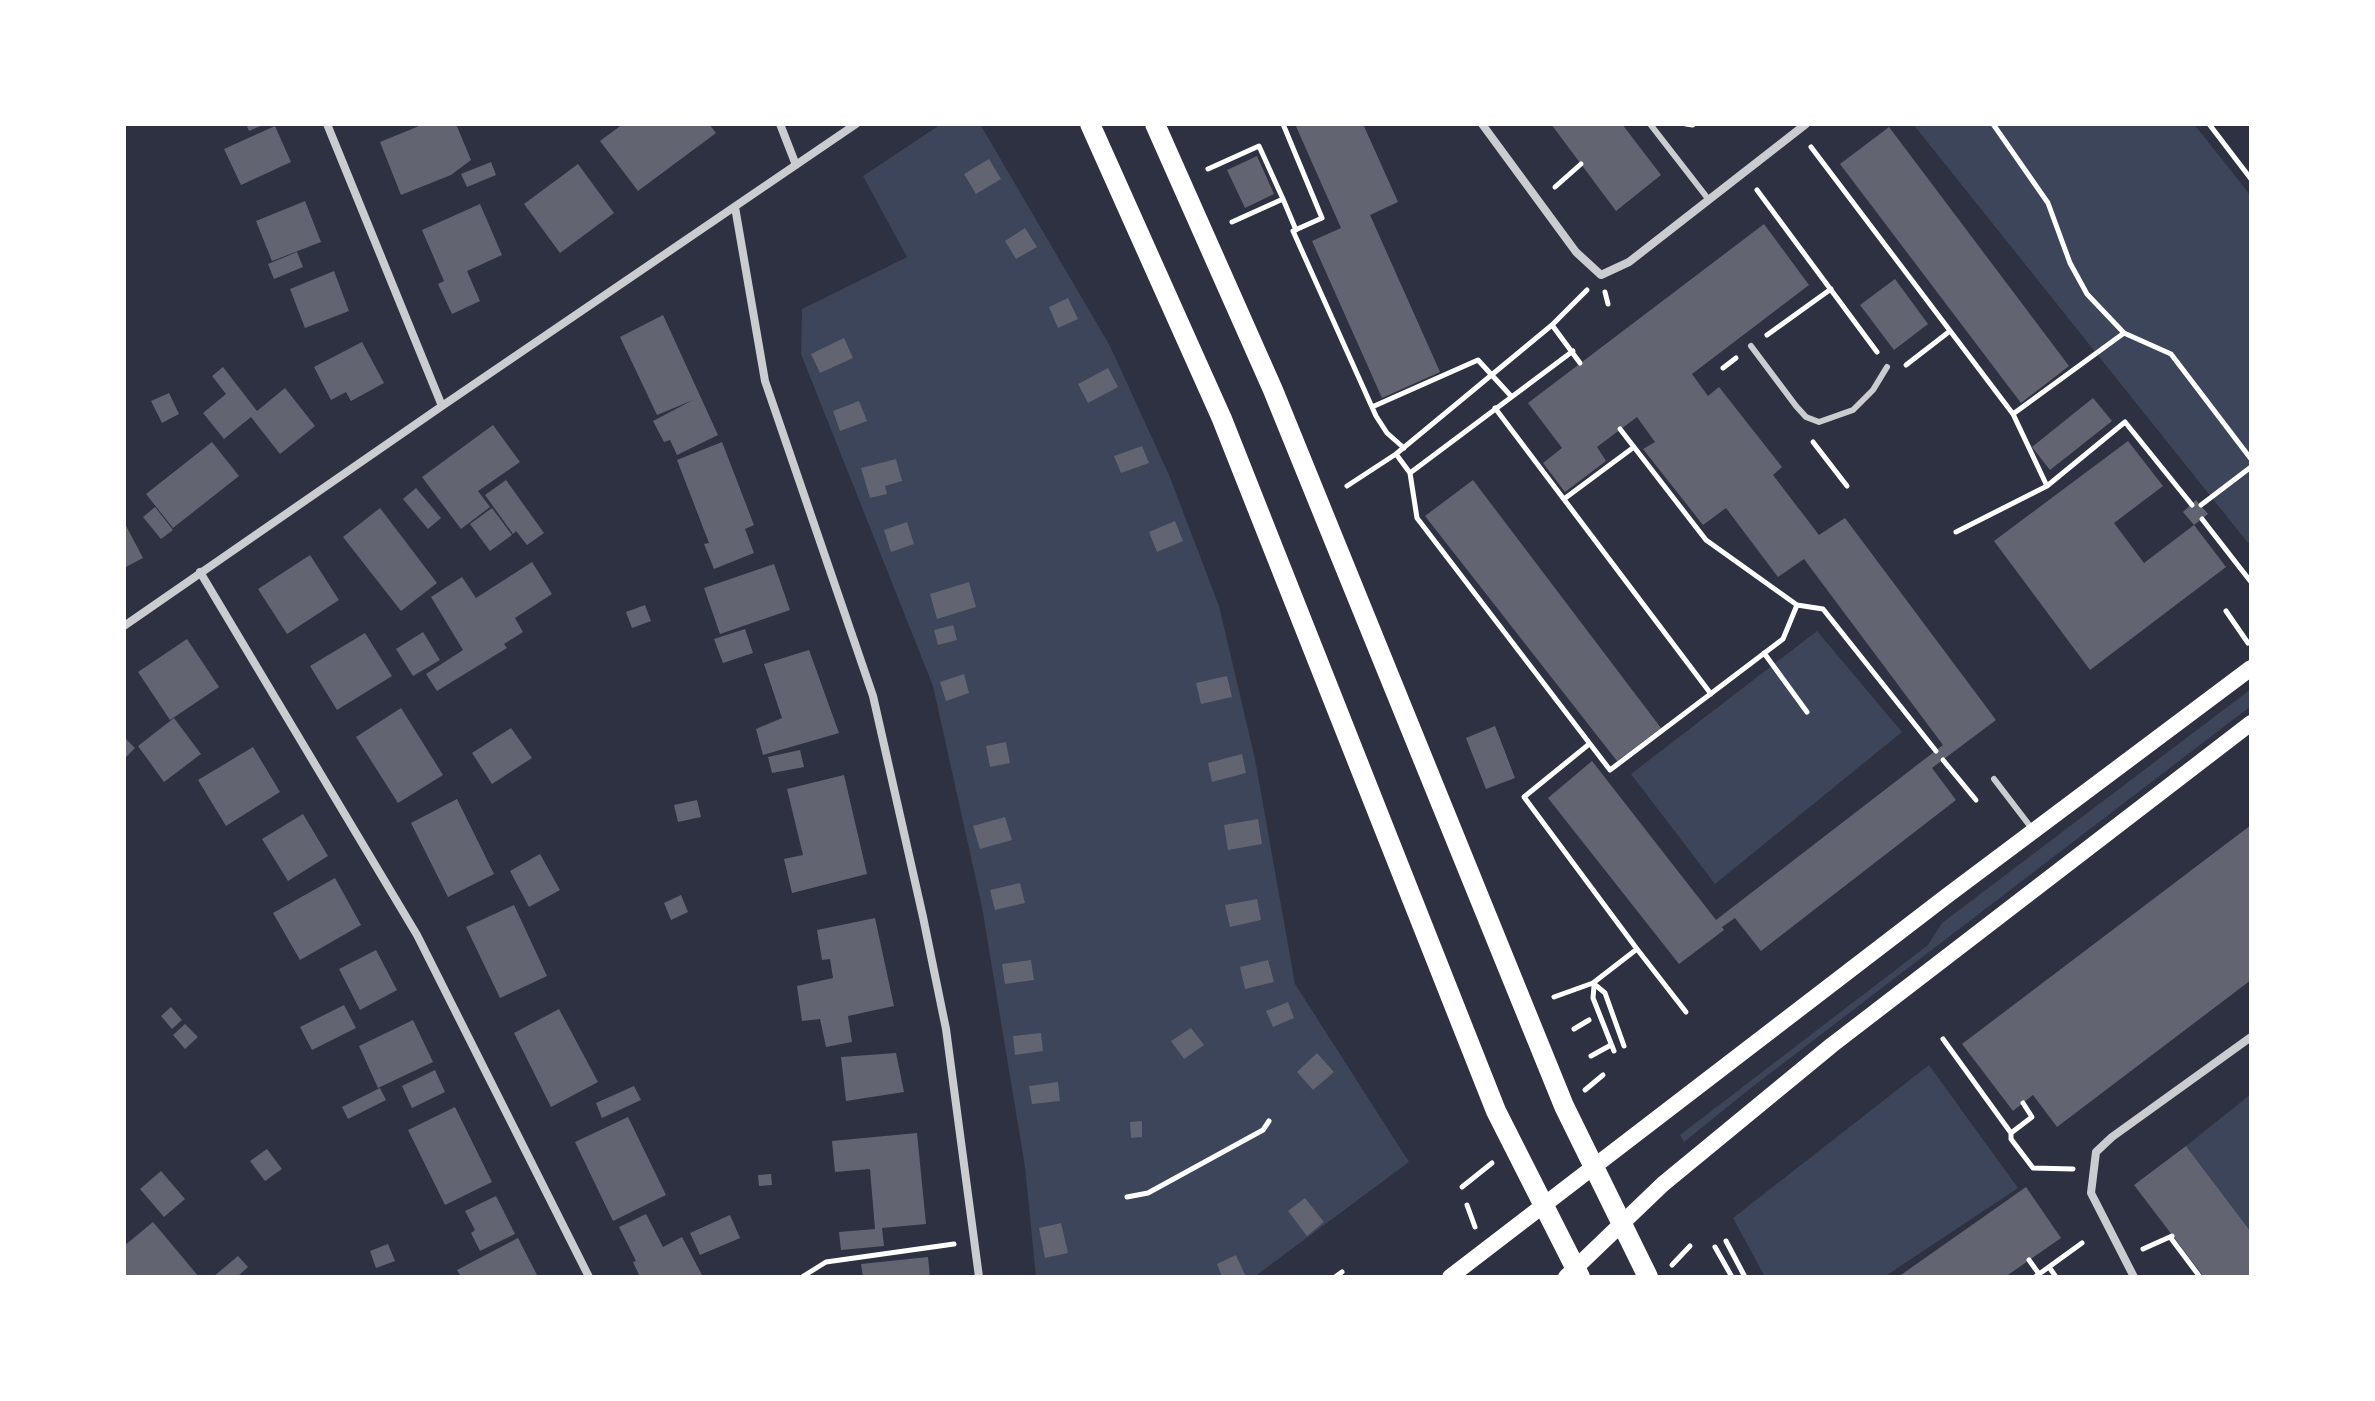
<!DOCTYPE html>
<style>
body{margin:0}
#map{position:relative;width:2375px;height:1401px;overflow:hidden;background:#2d3142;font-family:Lora,serif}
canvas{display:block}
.frame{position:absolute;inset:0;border:126px solid #fff;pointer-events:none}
</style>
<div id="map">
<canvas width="2375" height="1401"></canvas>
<div class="frame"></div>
</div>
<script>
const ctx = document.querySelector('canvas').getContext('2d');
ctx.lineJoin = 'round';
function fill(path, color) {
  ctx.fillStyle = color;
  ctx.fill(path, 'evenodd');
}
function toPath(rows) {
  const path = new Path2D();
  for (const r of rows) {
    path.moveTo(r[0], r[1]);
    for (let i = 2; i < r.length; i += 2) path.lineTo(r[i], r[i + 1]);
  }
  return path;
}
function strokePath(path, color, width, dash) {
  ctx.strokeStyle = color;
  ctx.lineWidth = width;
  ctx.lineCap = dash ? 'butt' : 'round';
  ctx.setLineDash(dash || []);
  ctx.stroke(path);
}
fill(toPath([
 [941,124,980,124,1110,346,1169,475,1219,606,1255,759,1295,984,1409,1162,1254,1277,1036,1277,1025,1167,982,907,933,686,801,354,802,309,907,257,863,176],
 [1913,124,2194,124,2251,196,2251,541,2248,543],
 [1817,631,1902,732,1715,884,1631,774],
 [2251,689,2251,706,1751,1088,1684,1142,1680,1135,1928,945,1942,923],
 [1929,1065,2018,1188,1884,1277,1765,1277,1733,1218],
 [2251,1094,2251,1232,2186,1146]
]), '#3c4559');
fill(toPath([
 [246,124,265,124,249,131],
 [424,124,456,124,471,160,451,175,401,195,380,142],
 [623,124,709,124,716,133,638,191,600,141],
 [1295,124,1363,124,1398,202,1370,215,1440,372,1382,398,1312,241,1341,228],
 [1551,124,1622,124,1661,175,1616,211],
 [275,126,291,162,241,185,224,149],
 [1889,127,2069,366,2021,403,1840,164],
 [1257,156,1274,194,1245,208,1227,170],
 [989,159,1001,179,976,194,964,174],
 [491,162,496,175,467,187,461,174],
 [578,164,614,213,560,253,524,204],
 [305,201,321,242,272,261,256,221],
 [480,204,502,255,467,271,480,301,452,314,438,284,444,281,422,230],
 [1764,224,1809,285,1692,374,1708,396,1719,387,1782,467,1773,475,1819,535,1845,518,1996,720,1932,768,1956,800,1828,899,1761,951,1735,918,1722,927,1724,930,1679,964,1548,798,1592,761,1716,920,1943,745,1804,559,1778,577,1726,508,1703,525,1643,449,1655,442,1637,417,1597,447,1606,461,1565,492,1543,463,1562,448,1528,403],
 [1025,228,1037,247,1016,259,1005,241],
 [297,252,303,267,274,279,268,264],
 [334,271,349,311,305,328,290,289],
 [1895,279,1928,324,1894,350,1860,305],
 [1068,298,1078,319,1058,328,1049,307],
 [663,315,718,435,677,455,670,440,664,442,653,421,693,400,657,415,620,337],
 [844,338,853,358,820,373,811,354],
 [362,342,384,383,351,401,346,392,331,400,314,367],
 [223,367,257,411,285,388,315,426,280,454,251,417,224,439,203,413,226,394,212,376],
 [1108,368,1118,387,1088,403,1078,384],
 [169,393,179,414,162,423,151,401],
 [2093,398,2112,421,2050,470,2032,447],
 [859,401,867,421,840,431,833,411],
 [493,425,520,462,478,491,490,507,461,529,422,477],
 [2128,441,2163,486,2114,523,2144,563,2194,525,2183,512,2196,500,2208,514,2194,525,2226,567,2090,670,1994,541],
 [212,442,239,476,173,528,146,494],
 [722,442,754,525,745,529,754,553,714,569,704,544,709,543,677,460],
 [1142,446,1149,463,1121,473,1114,456],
 [896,459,902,481,885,486,887,494,870,498,861,468],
 [506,480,544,533,527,545,516,531,513,534,485,495],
 [1473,480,1661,728,1617,761,1425,516],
 [416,488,441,518,428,529,403,499],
 [155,507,173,530,161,539,143,517],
 [380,508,437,583,401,611,343,537],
 [492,508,512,535,490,551,470,524],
 [1175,521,1183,541,1157,552,1149,532],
 [124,522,143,558,124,568],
 [907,522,914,544,891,552,884,530],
 [310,555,339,600,287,634,258,589],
 [532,562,552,594,515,618,523,632,504,644,507,648,437,691,426,674,463,650,431,597,462,577,476,598],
 [774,564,790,610,720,634,704,588],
 [969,582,976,607,937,619,930,594],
 [645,605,651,621,632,628,626,612],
 [953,625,957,640,938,645,934,630],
 [745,629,753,653,723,663,714,639],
 [423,632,440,660,413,676,396,649],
 [365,633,392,676,337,710,310,666],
 [187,639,219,687,170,720,138,672],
 [809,650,839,733,763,755,756,729,782,718,764,664],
 [964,674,969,693,946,701,940,682],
 [1227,676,1232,697,1201,704,1196,683],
 [401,708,443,775,398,803,356,737],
 [174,718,201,754,164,782,138,746],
 [1495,726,1515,778,1486,789,1466,738],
 [511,728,532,758,492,784,472,753],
 [124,737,135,748,124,759],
 [1006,742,1010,763,990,767,986,746],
 [253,747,280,792,226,826,198,780],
 [800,750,804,767,772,773,768,757],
 [1242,754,1246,773,1212,782,1208,763],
 [844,775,867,874,792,893,784,859,803,855,787,789],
 [457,799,494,874,448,897,411,823],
 [697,800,701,817,678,822,674,805],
 [303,814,328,856,288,881,262,839],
 [1005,817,1012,840,980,849,973,826],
 [1258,819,1262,844,1228,850,1224,825],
 [2251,825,2251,980,2057,1127,2033,1095,2013,1111,1962,1044],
 [540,854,560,890,529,907,510,871],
 [335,878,361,925,300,960,273,913],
 [1020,883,1025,903,995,910,990,890],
 [681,895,688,912,671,920,664,903],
 [1257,899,1261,920,1230,927,1225,905],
 [514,905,547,976,500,998,466,927],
 [875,918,894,1006,848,1016,852,1042,826,1047,820,1019,802,1021,797,986,833,978,830,959,822,960,817,930],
 [376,950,397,990,360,1010,339,969],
 [1031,960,1034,980,1005,984,1002,964],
 [1268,960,1274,982,1245,989,1240,967],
 [1288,1002,1294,1018,1273,1027,1266,1011],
 [344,1005,356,1028,312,1050,300,1027],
 [171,1007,182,1020,172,1029,161,1016],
 [559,1009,598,1082,551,1107,514,1033],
 [413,1020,433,1062,378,1088,359,1046],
 [185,1024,198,1037,185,1049,173,1035],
 [1191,1028,1204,1045,1184,1059,1171,1041],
 [1041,1033,1043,1051,1015,1055,1013,1036],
 [896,1053,904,1092,846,1101,841,1057],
 [1317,1053,1334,1072,1313,1090,1297,1072],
 [435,1070,445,1092,412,1108,402,1086],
 [1058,1082,1060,1101,1032,1104,1029,1086],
 [634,1086,641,1100,602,1118,596,1103],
 [380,1088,386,1100,348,1119,342,1107],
 [455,1107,492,1182,445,1205,408,1130],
 [628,1117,666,1195,613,1221,575,1142],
 [1142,1121,1142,1137,1131,1138,1130,1122],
 [917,1133,926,1224,882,1228,884,1246,841,1250,839,1232,875,1229,870,1169,835,1172,832,1141],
 [2186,1146,2251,1232,2251,1277,2204,1277,2134,1185],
 [267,1149,282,1169,265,1181,250,1161],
 [161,1171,185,1199,164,1217,140,1189],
 [771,1174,772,1185,759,1186,758,1175],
 [2026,1187,2061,1238,2005,1277,1898,1277],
 [496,1196,515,1234,480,1251,471,1233,475,1230,465,1211],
 [1305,1198,1324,1222,1307,1236,1288,1211],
 [646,1214,663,1247,682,1237,703,1277,640,1277,633,1262,636,1261,619,1227],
 [730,1215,740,1238,700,1255,690,1233],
 [153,1222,199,1277,124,1277,124,1246],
 [1061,1223,1068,1253,1045,1258,1039,1228],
 [518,1238,538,1277,461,1277,457,1270],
 [388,1244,395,1261,376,1268,370,1251],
 [1236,1255,1246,1277,1222,1277,1217,1264],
 [238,1256,248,1267,237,1277,213,1277],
 [928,1257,930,1277,863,1277,861,1264]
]), '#626471');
strokePath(toPath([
 [1283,124,1322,218,1293,231,1376,416,1387,433,1404,448],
 [1686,124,1693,125],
 [1993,124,2048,203,2070,263,2087,294,2124,333,2171,354,2251,459],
 [2209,124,2251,179],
 [1811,147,2013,414,2047,486],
 [1208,169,1259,146,1283,199],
 [1555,187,1581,164],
 [1757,190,1877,352],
 [1232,222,1283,199,1296,230],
 [1605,292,1608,304],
 [1552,325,1580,363],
 [1767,335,1831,289],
 [1906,365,1950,331],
 [1723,368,1736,358],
 [1372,407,1478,360,1511,396],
 [1495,408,1711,694],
 [2013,414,2124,333],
 [1620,429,1706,540,1797,605,1823,609,1936,751],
 [1813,442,1847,486],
 [1396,454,1410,473,1417,518,1610,770,1783,639,1797,605],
 [1410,473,1573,351],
 [1347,486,1396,454,1552,325,1587,290],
 [1564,499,1634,447],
 [2201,505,2251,467],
 [2202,519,2251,582],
 [1956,532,2047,486,2125,422,2192,505],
 [2226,611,2248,643],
 [1764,653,1807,712],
 [1943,760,1976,800],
 [1637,949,1686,1012],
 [1593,983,1605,993,1624,1046],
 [1594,986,1593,998,1614,1051],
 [1554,997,1593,983,1637,949,1524,797,1588,745],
 [1574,1029,1589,1020],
 [1943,1039,2011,1133,2011,1139,2033,1168,2073,1169],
 [1591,1056,1611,1045],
 [1585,1090,1603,1075],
 [2011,1133,2032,1117,2023,1103],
 [1462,1187,1492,1163],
 [1127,1197,1148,1193,1263,1130,1269,1121],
 [1467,1205,1475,1227],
 [2170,1237,2200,1277],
 [1726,1241,1745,1277],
 [1715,1247,1732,1277],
 [2143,1249,2172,1236],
 [2029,1260,2039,1274],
 [1672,1265,1690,1246],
 [2049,1267,2056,1277],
 [802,1277,826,1262,954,1244],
 [1335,1277,1342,1272],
 [2035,1277,2082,1243]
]), '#fff', 5);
strokePath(toPath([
 [1650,124,1709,200],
 [1751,346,1796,406,1806,417,1819,422,1853,410,1873,390,1887,367],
 [1994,779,2033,830]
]), '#caccd0', 6);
strokePath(toPath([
 [327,124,442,406],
 [780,124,796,165],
 [1482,124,1576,252,1601,275,1629,262,1806,124],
 [735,207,765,381,873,696,923,917,946,1029,979,1277],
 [200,572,417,935,589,1277],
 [124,626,442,406,856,124],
 [2134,1277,2091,1193,2096,1152,2112,1137,2251,1037]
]), '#caccd0', 8);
strokePath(toPath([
 [1450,1277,1948,895,2251,668],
 [1566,1277,1663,1184,1832,1045,2251,723]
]), '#fff', 16);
strokePath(toPath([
 [1090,124,1222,419,1496,1111,1580,1277],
 [1155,124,1273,390,1564,1106,1648,1277]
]), '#fff', 20);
</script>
